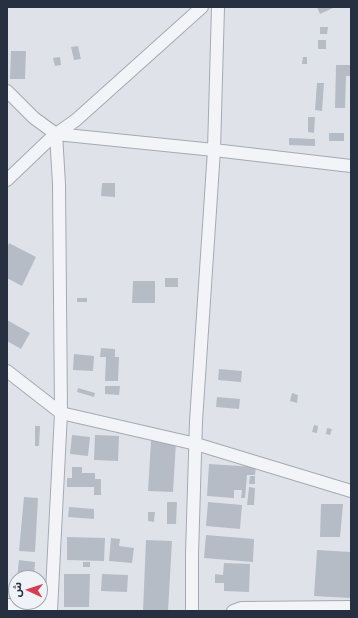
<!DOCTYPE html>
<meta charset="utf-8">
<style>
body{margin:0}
#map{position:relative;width:358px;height:618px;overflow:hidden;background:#dfe3e9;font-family:"PT Sans Narrow","Noto Sans Arabic",sans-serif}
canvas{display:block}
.frame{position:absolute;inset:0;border:8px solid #273041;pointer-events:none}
.north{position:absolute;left:8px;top:570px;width:40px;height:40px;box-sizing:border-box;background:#eff2f7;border:1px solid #9fa4ae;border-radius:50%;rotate:273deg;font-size:11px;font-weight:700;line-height:16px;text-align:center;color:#273041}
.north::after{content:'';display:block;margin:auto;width:14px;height:18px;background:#d43e52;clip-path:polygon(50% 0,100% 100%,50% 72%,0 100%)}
</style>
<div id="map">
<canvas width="358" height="618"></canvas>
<div class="frame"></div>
<div class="north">ش</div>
</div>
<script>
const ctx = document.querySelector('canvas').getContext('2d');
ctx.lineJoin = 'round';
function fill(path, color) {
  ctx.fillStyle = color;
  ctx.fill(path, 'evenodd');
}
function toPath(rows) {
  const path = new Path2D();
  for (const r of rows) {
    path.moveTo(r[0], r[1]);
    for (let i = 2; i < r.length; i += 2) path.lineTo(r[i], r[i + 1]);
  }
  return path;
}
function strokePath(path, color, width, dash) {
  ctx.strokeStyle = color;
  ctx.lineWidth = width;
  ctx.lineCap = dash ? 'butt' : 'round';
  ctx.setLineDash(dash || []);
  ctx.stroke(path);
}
fill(toPath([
 [317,7,335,7,320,14],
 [320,27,328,27,327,34,320,34],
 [318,40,326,40,326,49,318,49],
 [78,46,81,59,74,60,71,47],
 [11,51,26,51,25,79,10,79],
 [60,57,61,65,55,66,53,58],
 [303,57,307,57,307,64,302,64],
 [336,65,351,65,351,76,346,76,345,108,335,108],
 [317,83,324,83,322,111,315,110],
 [308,117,315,117,314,133,308,132],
 [329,133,344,133,344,141,329,141],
 [289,138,315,139,315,146,289,145],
 [102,183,115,183,115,197,101,196],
 [9,243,36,257,22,286,7,278,7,248],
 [165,278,178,278,178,287,165,287],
 [133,281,155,281,155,303,132,303],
 [77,298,87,298,87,302,77,302],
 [7,320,30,333,21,349,7,341],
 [101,348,115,349,115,357,119,357,118,381,105,381,106,357,100,357],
 [74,354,94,356,93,371,73,370],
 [219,369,242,371,241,382,218,380],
 [105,386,120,386,119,395,105,394],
 [78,388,95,393,94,397,77,392],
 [292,393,298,395,297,403,290,401],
 [217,397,240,399,239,409,216,407],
 [314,425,318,426,317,433,312,432],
 [35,426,40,426,39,446,35,446],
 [327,428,332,429,330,435,326,434],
 [72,435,90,437,88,456,70,454],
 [95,435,119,436,118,461,94,460],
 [151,441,176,442,173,492,148,491],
 [209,464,256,467,255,475,247,475,245,498,241,498,242,490,234,490,234,498,207,496],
 [72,467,82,467,82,473,95,473,95,479,101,479,101,495,94,495,94,487,67,487,67,478,72,478],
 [250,476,255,476,255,484,249,484],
 [249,487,255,488,254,505,247,505],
 [24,497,38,498,35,552,19,551],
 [167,502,177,502,176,524,167,524],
 [208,502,242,505,240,529,206,526],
 [321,504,343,504,340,537,320,537],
 [69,507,94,509,94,519,68,517],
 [148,512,155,512,154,522,148,521],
 [206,535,254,539,253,562,204,558],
 [67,537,105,538,104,561,67,560],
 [111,538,120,539,119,546,134,548,132,563,109,561],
 [146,540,172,541,168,611,143,611],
 [317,550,351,552,351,598,314,596],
 [19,560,35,562,34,578,17,578],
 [83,562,90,562,90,567,83,567],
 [224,563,250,564,249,592,224,591,224,583,215,583,215,574,223,575],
 [64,574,90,574,89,607,64,607],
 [102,574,128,575,127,592,101,591]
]), '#b6bcc6');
const minor = toPath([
 [7,91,34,118,56,134,214,150,351,166],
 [7,180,52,137,76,120,202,7],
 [7,371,61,413,196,444,351,491],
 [7,605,51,606],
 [51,611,61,413,59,184,56,134],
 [192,611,192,554,196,421,214,150,218,7],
 [233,611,241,608,351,607]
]);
strokePath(minor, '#a4aab3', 14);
strokePath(minor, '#f2f4f7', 12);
</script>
